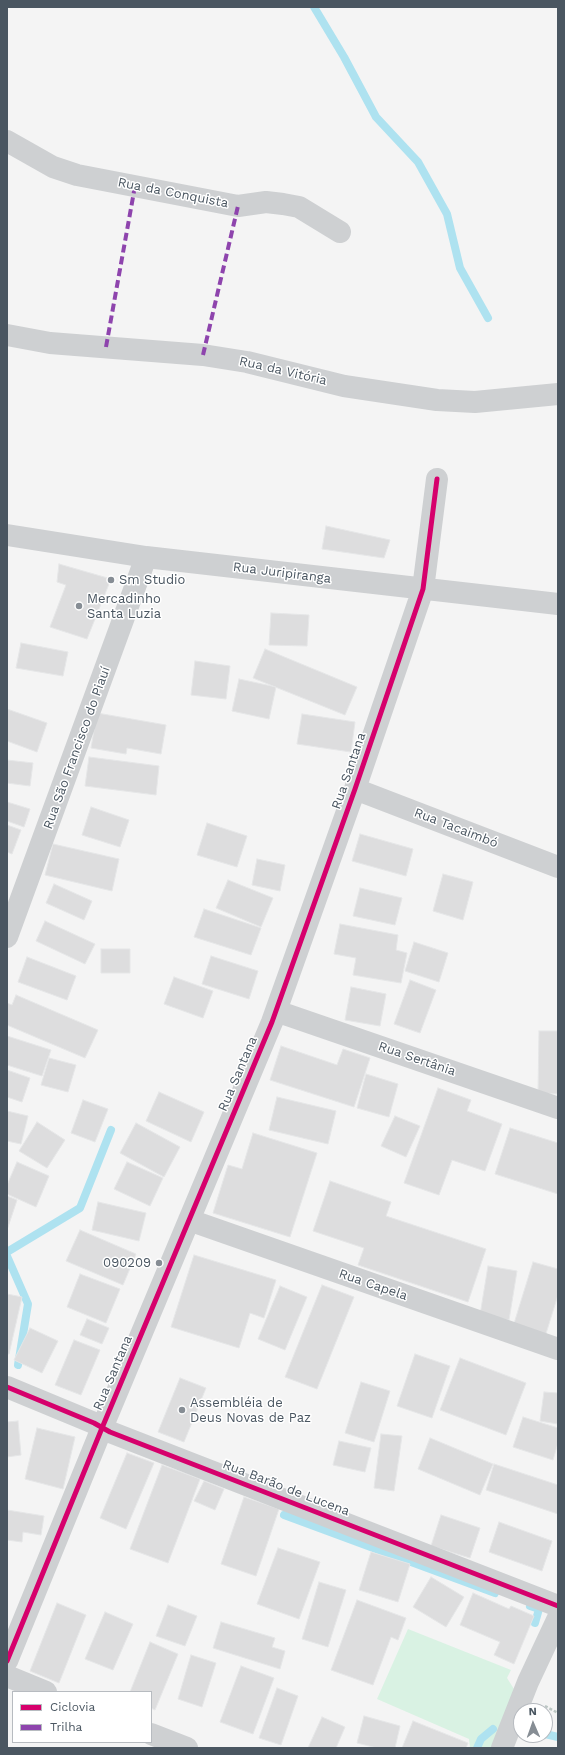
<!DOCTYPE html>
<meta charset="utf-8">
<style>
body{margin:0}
#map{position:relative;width:565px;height:1755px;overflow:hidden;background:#f4f4f4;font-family:"Work Sans",sans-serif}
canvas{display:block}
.frame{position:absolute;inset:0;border:8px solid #4a5661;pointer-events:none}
.legend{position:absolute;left:12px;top:1691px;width:140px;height:52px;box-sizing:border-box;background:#fff;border:1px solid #b7bbc0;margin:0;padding:5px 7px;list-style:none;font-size:12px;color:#4a5661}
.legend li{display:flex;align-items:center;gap:8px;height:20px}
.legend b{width:20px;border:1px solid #b7bbc0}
.north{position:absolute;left:513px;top:1703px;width:40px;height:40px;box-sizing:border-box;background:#fff;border:1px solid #b7bbc0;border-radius:50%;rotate:358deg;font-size:11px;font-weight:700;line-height:16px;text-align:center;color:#4a5661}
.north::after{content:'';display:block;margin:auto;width:14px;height:18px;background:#868d94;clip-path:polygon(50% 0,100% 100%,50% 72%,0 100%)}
</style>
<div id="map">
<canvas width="565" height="1755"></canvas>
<div class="frame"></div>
<ul class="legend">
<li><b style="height:5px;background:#d6006c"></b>Ciclovia</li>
<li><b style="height:5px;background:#8e44ad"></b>Trilha</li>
</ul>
<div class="north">N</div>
</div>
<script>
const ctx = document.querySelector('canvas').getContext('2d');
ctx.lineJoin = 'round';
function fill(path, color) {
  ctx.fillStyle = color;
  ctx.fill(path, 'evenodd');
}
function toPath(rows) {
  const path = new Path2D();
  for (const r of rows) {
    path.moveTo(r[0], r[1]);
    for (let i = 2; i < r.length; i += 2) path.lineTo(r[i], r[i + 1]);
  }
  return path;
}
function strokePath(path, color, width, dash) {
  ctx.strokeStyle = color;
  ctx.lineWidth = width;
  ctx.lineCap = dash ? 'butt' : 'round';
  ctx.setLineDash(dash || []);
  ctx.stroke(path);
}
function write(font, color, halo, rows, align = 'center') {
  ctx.font = font + ' "Work Sans",sans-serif';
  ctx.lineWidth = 3;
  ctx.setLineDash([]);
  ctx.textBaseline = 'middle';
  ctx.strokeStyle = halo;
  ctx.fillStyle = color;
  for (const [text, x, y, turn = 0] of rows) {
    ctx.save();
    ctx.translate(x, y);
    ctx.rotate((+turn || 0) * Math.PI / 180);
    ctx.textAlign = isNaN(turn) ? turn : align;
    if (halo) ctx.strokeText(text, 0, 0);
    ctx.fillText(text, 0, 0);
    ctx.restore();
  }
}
fill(toPath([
 [408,1629,511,1670,507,1678,514,1689,492,1748,470,1748,469,1739,377,1699]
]), '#d9f2e3');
strokePath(toPath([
 [314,7,344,57,376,117,418,162,447,214,460,268,488,318],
 [7,1252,80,1208,111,1130],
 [7,1256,28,1304,18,1365],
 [284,1515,495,1593],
 [530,1606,539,1609,535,1623],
 [545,1734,558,1737],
 [477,1748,481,1739,493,1729]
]), '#aee2f0', 8);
const building = toPath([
 [326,526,390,540,384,558,322,549,326,526],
 [59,564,111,579,87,639,50,627,66,585,57,582,59,564],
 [271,613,309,615,307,646,269,645,271,613],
 [21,643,68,652,63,676,16,668,21,643],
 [265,649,357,687,345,715,253,678,265,649],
 [195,661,230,666,226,699,191,695,195,661],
 [239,679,276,687,269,719,232,711,239,679],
 [7,709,47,723,37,752,7,741,7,709],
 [97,713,166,725,161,754,127,748,126,754,91,748,97,713],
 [302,714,355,722,351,752,297,744,302,714],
 [89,757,159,766,156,795,85,786,89,757],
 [7,760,33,763,30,786,7,783,7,760],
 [7,802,30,809,24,827,7,821,7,802],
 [91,807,129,820,120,847,82,835,91,807],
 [207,823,247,836,237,867,197,855,207,823],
 [7,825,21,830,12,854,7,852,7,825],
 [360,834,413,849,406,876,352,861,360,834],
 [53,844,119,859,112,891,45,875,53,844],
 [257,859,285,865,280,891,252,885,257,859],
 [443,874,473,882,463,920,433,911,443,874],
 [228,880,273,898,261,927,216,908,228,880],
 [54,884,92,901,84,920,46,903,54,884],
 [360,888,402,898,395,925,353,916,360,888],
 [204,909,261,928,251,955,194,937,204,909],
 [45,921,95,944,85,964,36,941,45,921],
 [340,924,398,935,396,950,407,953,401,983,353,975,356,958,334,954,340,924],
 [414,942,448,953,439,982,405,971,414,942],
 [101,949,130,949,130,973,101,973,101,949],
 [211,956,258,971,249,999,202,984,211,956],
 [27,957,76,976,67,1000,18,982,27,957],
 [174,977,213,991,203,1018,164,1004,174,977],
 [410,980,436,990,420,1033,394,1024,410,980],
 [351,987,386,994,380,1026,345,1020,351,987],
 [16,995,98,1030,85,1058,7,1025,7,1003,12,1005,16,995],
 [539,1031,558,1031,558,1094,538,1093,539,1031],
 [7,1036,51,1050,42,1076,7,1065,7,1036],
 [281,1046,337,1065,343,1049,370,1058,354,1107,270,1080,281,1046],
 [49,1058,76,1065,68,1092,41,1085,49,1058],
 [7,1070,30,1078,22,1102,7,1097,7,1070],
 [366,1074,398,1084,389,1117,357,1108,366,1074],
 [438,1088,471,1100,467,1111,502,1124,485,1171,452,1160,439,1195,404,1183,438,1088],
 [159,1092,204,1112,191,1142,146,1121,159,1092],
 [277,1097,336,1111,328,1144,269,1130,277,1097],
 [83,1100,108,1109,95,1142,71,1133,83,1100],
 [7,1111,28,1116,21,1144,7,1141,7,1111],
 [395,1116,420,1126,406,1157,381,1146,395,1116],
 [37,1122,65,1140,47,1168,19,1151,37,1122],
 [136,1123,180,1147,164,1177,120,1153,136,1123],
 [510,1128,558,1143,558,1194,495,1174,510,1128],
 [253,1133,317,1153,290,1237,213,1213,228,1165,242,1169,253,1133],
 [17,1162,49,1176,36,1207,7,1194,7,1185,17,1162],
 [127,1162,163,1178,150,1206,114,1189,127,1162],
 [330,1181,391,1202,386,1216,486,1249,468,1302,358,1265,364,1248,313,1231,330,1181],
 [7,1196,17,1200,7,1230,7,1196],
 [98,1202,146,1213,139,1241,92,1230,98,1202],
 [80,1230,136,1254,123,1285,66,1261,80,1230],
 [194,1255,276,1280,264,1318,250,1313,239,1348,171,1327,194,1255],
 [533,1262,558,1269,558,1295,544,1340,512,1330,533,1262],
 [488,1266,517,1271,509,1320,480,1315,488,1266],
 [80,1274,120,1289,106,1323,67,1307,80,1274],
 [322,1285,354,1297,317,1389,285,1377,322,1285],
 [280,1286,307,1297,285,1350,258,1339,280,1286],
 [7,1294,22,1297,9,1354,7,1354,7,1294],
 [87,1319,109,1328,102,1344,80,1335,87,1319],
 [30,1328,58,1341,42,1373,14,1360,30,1328],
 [74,1340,100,1350,81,1395,55,1385,74,1340],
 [415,1354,450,1366,432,1418,397,1406,415,1354],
 [460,1358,526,1383,506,1435,440,1410,460,1358],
 [180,1378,206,1388,184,1442,158,1432,180,1378],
 [361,1382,390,1391,374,1442,345,1433,361,1382],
 [544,1392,558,1393,558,1424,540,1421,544,1392],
 [523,1417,558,1428,558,1443,553,1460,513,1447,523,1417],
 [18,1421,21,1455,7,1457,7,1422,18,1421],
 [37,1428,75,1437,63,1489,25,1479,37,1428],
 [381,1434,402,1436,394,1491,374,1488,381,1434],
 [430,1438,493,1464,480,1495,418,1469,430,1438],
 [339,1441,371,1448,365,1472,333,1465,339,1441],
 [127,1453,154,1463,126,1529,100,1518,127,1453],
 [494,1464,558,1485,558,1514,486,1490,494,1464],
 [162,1465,200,1479,168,1563,130,1549,162,1465],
 [204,1481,224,1489,215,1510,194,1501,204,1481],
 [244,1497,279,1509,256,1576,221,1564,244,1497],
 [7,1510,44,1516,41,1535,23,1532,22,1542,7,1540,7,1510],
 [441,1515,480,1528,470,1558,431,1546,441,1515],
 [499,1522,552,1541,542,1571,489,1552,499,1522],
 [278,1548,320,1562,299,1619,257,1604,278,1548],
 [371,1552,410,1564,398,1602,359,1590,371,1552],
 [431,1577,464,1597,446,1627,413,1607,431,1577],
 [319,1582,346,1590,328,1647,302,1639,319,1582],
 [473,1593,509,1609,511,1606,534,1616,514,1664,494,1655,500,1642,460,1625,473,1593],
 [357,1600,406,1618,398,1640,391,1637,373,1685,331,1670,357,1600],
 [57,1603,86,1615,59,1683,30,1671,57,1603],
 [168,1605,197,1616,185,1646,156,1636,168,1605],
 [105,1612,133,1624,113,1670,85,1659,105,1612],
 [221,1622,275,1638,272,1647,285,1651,280,1669,213,1648,221,1622],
 [150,1642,178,1654,155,1710,151,1708,151,1692,130,1692,150,1642],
 [191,1655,216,1663,202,1707,178,1699,191,1655],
 [241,1666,274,1678,253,1734,220,1722,241,1666],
 [277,1688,298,1696,281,1745,259,1738,277,1688],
 [364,1716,400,1726,395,1748,377,1748,357,1743,364,1716],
 [322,1717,345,1727,336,1748,308,1748,322,1717],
 [413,1721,468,1743,466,1748,402,1748,413,1721]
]);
fill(building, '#ddddde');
strokePath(building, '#e5e6e7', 1);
strokePath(toPath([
 [545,1706,558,1713]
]), '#bcc7c4', 2.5, [3, 2]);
strokePath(toPath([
 [7,141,53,167,77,175,238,206,266,202,283,204,299,207,340,232],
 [7,335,50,343,203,355,247,362,344,386,437,400,475,402,558,394],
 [7,535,146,557,558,604],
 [355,789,558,867],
 [7,937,146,557],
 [276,1011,558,1108],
 [189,1220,558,1349],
 [7,1387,94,1423,110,1432,558,1606],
 [7,1661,102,1428,272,1022,355,789,423,589,437,479],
 [7,1676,46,1692],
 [151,1734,187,1748],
 [502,1748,528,1682,558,1618]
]), '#ced0d2', 22);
strokePath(toPath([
 [106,347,135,186],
 [203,355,238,206]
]), '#8e44ad', 4, [8, 4]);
strokePath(toPath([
 [7,1387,94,1423,110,1432,558,1606],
 [7,1661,102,1428,272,1022,355,789,423,589,437,479]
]), '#d6006c', 5);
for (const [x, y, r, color] of [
 [111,580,4,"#868d94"],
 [79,606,4,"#868d94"],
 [159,1263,4,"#868d94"],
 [182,1410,4,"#868d94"]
]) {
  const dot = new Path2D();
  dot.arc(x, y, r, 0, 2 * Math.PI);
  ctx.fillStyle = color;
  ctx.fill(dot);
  strokePath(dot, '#fff', 1.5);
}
write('13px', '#4a5661', '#fff', [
 ["Rua da Conquista",173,193,11],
 ["Rua da Vitória",283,371,13],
 ["Rua Juripiranga",282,573,7],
 ["Rua São Francisco do Piauí",77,748,-70],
 ["Rua Santana",349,771,-71],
 ["Rua Tacaimbó",456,828,21],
 ["Rua Sertânia",417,1059,19],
 ["Rua Santana",238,1074,-67],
 ["Rua Capela",373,1285,19],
 ["Rua Santana",113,1373,-67],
 ["Rua Barão de Lucena",286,1488,21]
]);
write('13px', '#4a5661', '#fff', [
 ["Sm Studio",119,580],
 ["Mercadinho",87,599],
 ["Santa Luzia",87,614],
 ["090209",151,1263,"right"],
 ["Assembléia de",190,1403],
 ["Deus Novas de Paz",190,1418]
], 'left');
</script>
